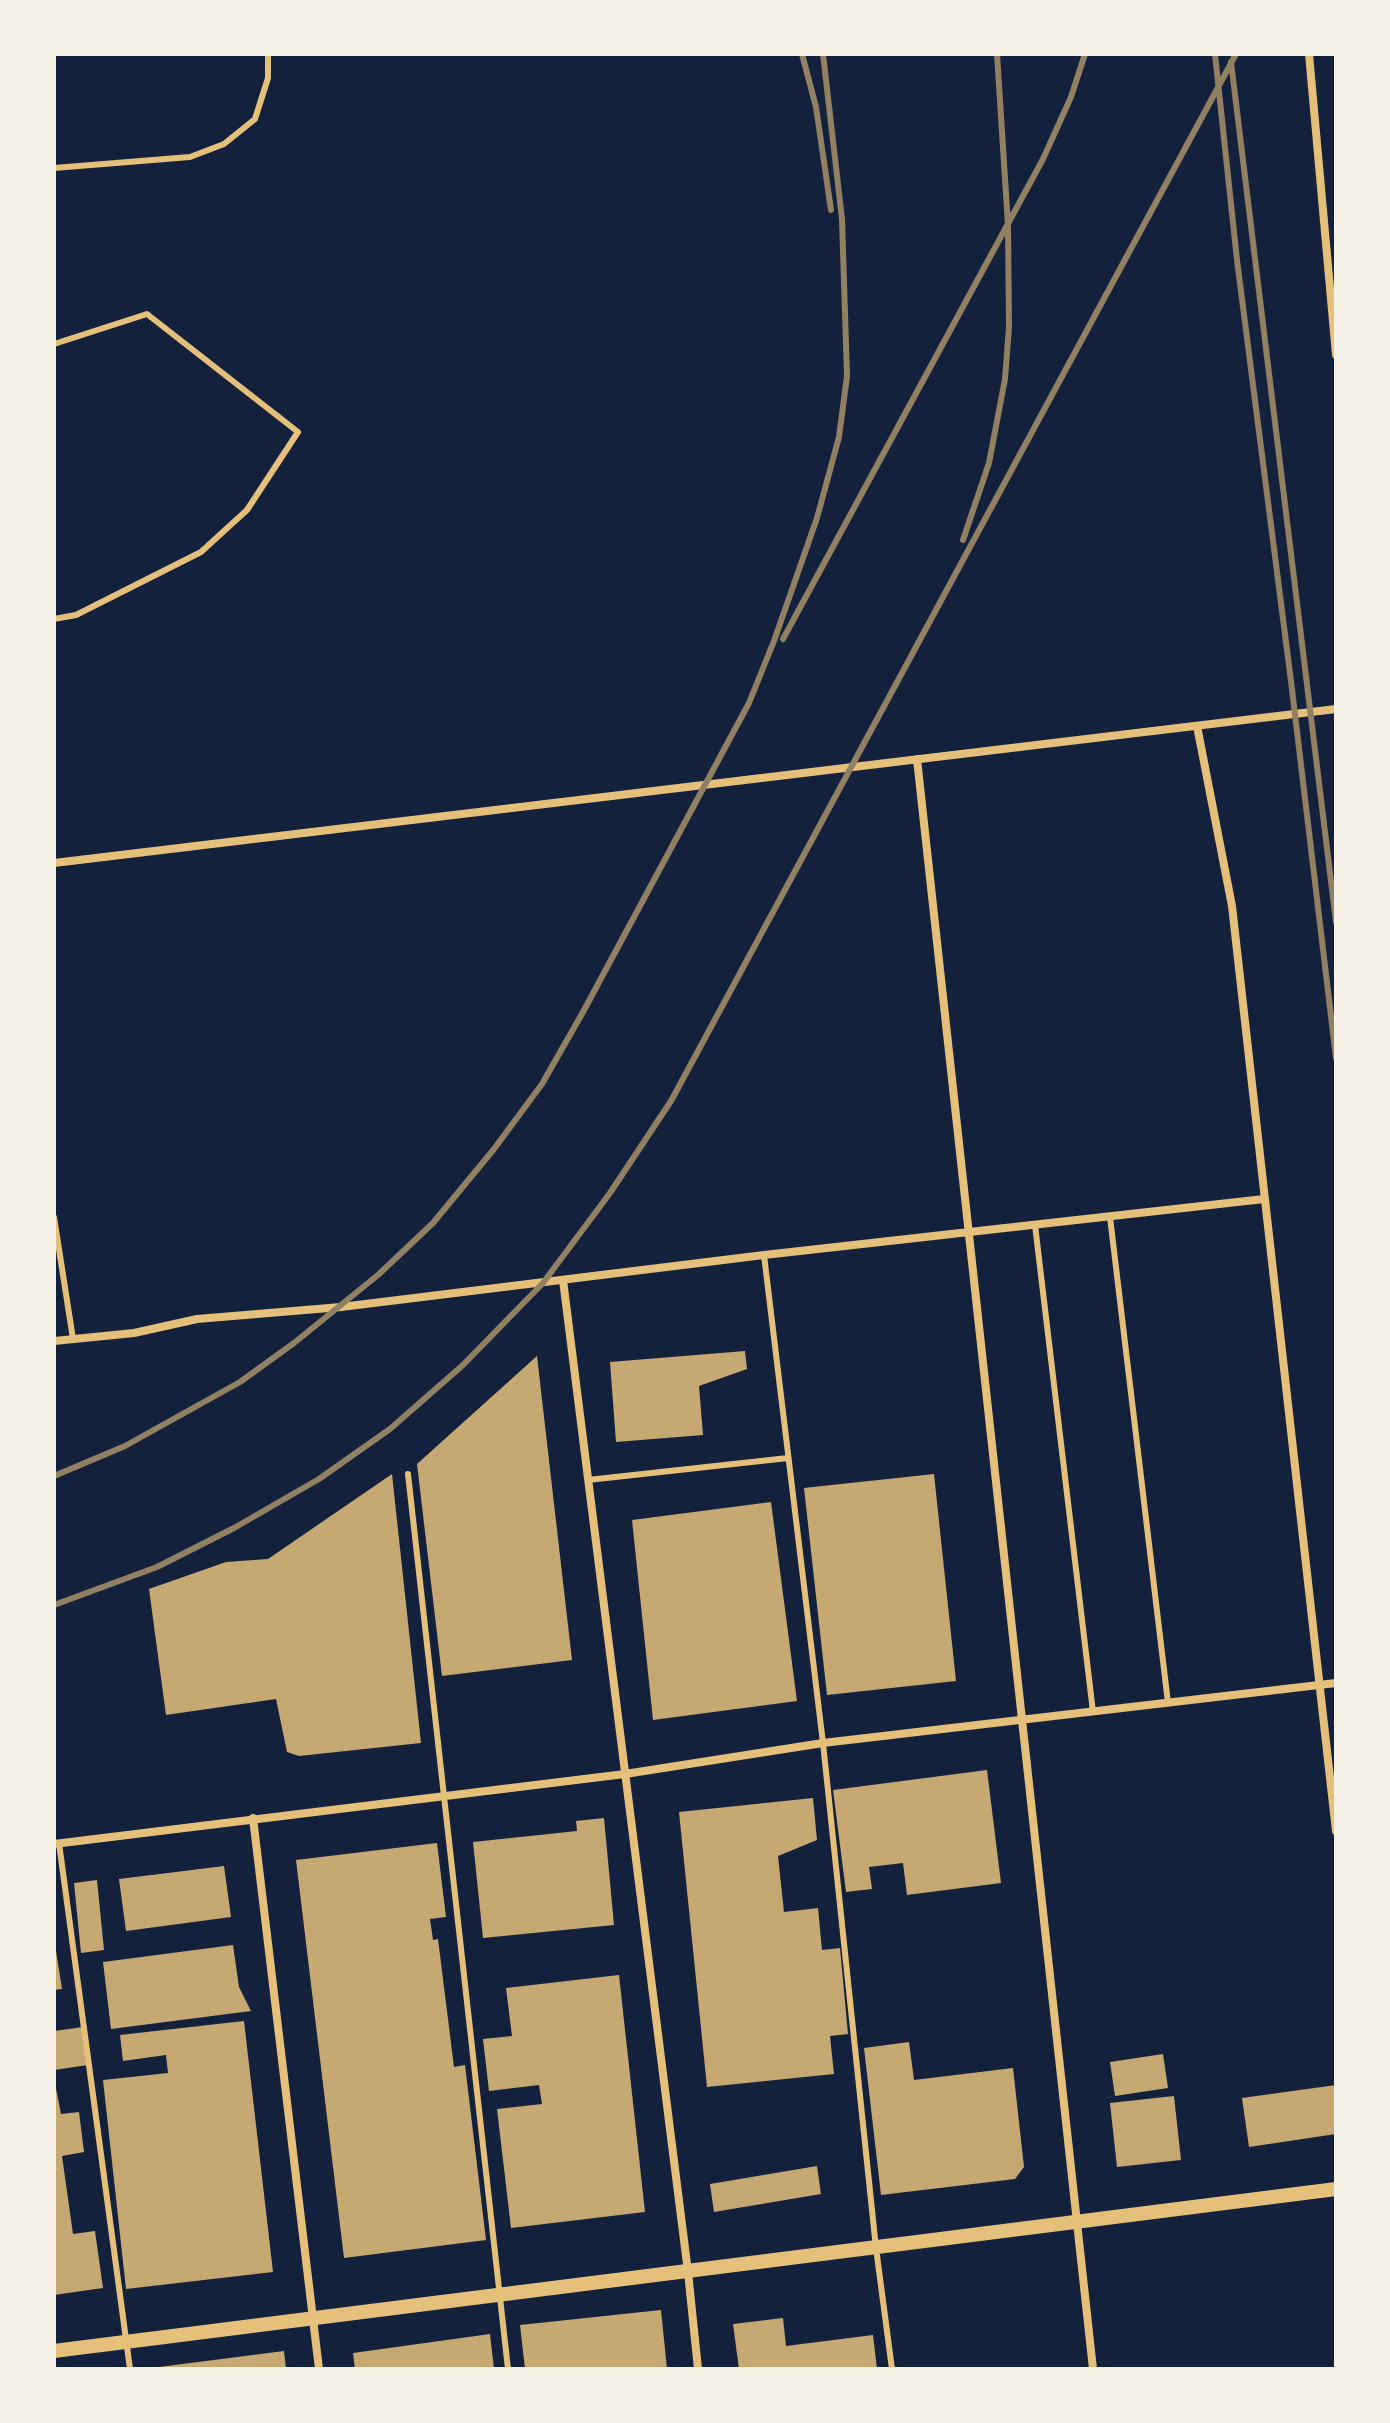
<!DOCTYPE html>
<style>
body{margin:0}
#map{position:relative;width:1390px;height:2423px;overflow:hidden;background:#14213d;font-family:Signika,sans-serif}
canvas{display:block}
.frame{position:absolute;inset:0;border:56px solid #f6f1e7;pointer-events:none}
</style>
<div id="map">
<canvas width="1390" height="2423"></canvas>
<div class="frame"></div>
</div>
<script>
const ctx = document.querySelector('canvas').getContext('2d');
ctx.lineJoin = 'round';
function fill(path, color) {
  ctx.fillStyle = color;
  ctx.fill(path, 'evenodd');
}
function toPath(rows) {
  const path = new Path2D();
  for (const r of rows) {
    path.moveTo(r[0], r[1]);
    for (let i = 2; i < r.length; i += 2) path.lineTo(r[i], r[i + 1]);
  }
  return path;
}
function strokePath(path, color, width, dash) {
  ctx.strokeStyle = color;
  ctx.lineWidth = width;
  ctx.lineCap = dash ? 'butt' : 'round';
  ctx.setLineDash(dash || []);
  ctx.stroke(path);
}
fill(toPath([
 [745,1351,747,1369,699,1386,703,1435,616,1442,610,1362],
 [537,1356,572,1660,442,1676,417,1464],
 [392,1474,421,1743,299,1756,287,1752,276,1699,166,1715,149,1589,226,1562,268,1559],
 [934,1474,956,1681,827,1695,804,1488],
 [771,1502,797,1701,653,1720,632,1520],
 [987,1770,1001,1883,907,1895,903,1863,869,1867,872,1889,846,1892,833,1790],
 [813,1798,817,1840,778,1856,784,1912,818,1908,822,1950,840,1948,848,2034,830,2036,834,2074,707,2087,679,1812],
 [604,1818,614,1925,483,1938,473,1842,577,1831,576,1821],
 [437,1843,446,1917,430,1919,433,1940,438,1939,454,2067,465,2065,486,2240,344,2258,296,1860],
 [224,1866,231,1917,126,1931,119,1879],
 [97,1880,104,1950,81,1953,74,1883],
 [54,1938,62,1989,54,1990],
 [233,1945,239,1987,251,2011,111,2029,103,1962],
 [619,1975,645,2212,511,2228,497,2109,542,2104,539,2085,489,2091,483,2039,512,2036,506,1988],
 [244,2021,273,2272,126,2289,103,2080,168,2073,166,2055,123,2061,120,2035],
 [83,2027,88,2065,54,2070,54,2031],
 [909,2042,914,2080,1013,2068,1024,2167,1015,2179,881,2195,864,2048],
 [1163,2054,1168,2088,1115,2096,1110,2062],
 [54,2078,61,2114,79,2112,84,2152,62,2156,73,2234,95,2231,103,2288,54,2295],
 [1336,2085,1336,2134,1249,2147,1242,2098],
 [1174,2096,1181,2160,1117,2167,1110,2103],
 [817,2166,821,2194,714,2212,710,2184],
 [661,2310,667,2369,525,2369,520,2325],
 [783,2318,786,2346,873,2335,877,2369,739,2369,733,2324],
 [490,2334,494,2369,355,2369,353,2353],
 [284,2351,286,2369,159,2369,159,2367]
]), '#c6a872');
strokePath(toPath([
 [54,168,190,157,224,144,255,119,268,78,268,54],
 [54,344,147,314,298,432,247,510,201,552,76,615,54,619],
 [54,1217,73,1339],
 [1110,1217,1168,1703],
 [1035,1225,1093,1712],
 [764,1255,823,1743,876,2248,892,2369],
 [408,1474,508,2369],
 [588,1480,788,1458],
 [59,1843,130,2369]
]), '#e5c07b', 6);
strokePath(toPath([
 [1309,54,1336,355],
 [1197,726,1232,906,1336,1831],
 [917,759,1093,2369],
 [54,863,1336,709],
 [563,1280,688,2272,698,2369],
 [54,1341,134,1333,197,1319,341,1307,764,1255,1264,1199],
 [253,1818,319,2369],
 [54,1844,625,1774,823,1743,1336,1683]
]), '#e5c07b', 8);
strokePath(toPath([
 [54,2351,1336,2189]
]), '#e5c07b', 14);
strokePath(toPath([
 [802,54,816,107,831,210],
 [1215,54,1237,260,1291,681,1336,1058],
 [1231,62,1336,922],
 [963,540,989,463,1005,379,1009,327,1008,225,997,54],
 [783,639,1043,159,1071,97,1085,54],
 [54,1476,125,1446,240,1382,294,1343,378,1275,433,1223,494,1149,542,1084,583,1012,749,703,774,641,817,518,839,437,847,376,842,219,823,54],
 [54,1605,157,1567,234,1528,319,1479,390,1429,463,1365,543,1283,610,1193,671,1101,1236,54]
]), '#918062', 6);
</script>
